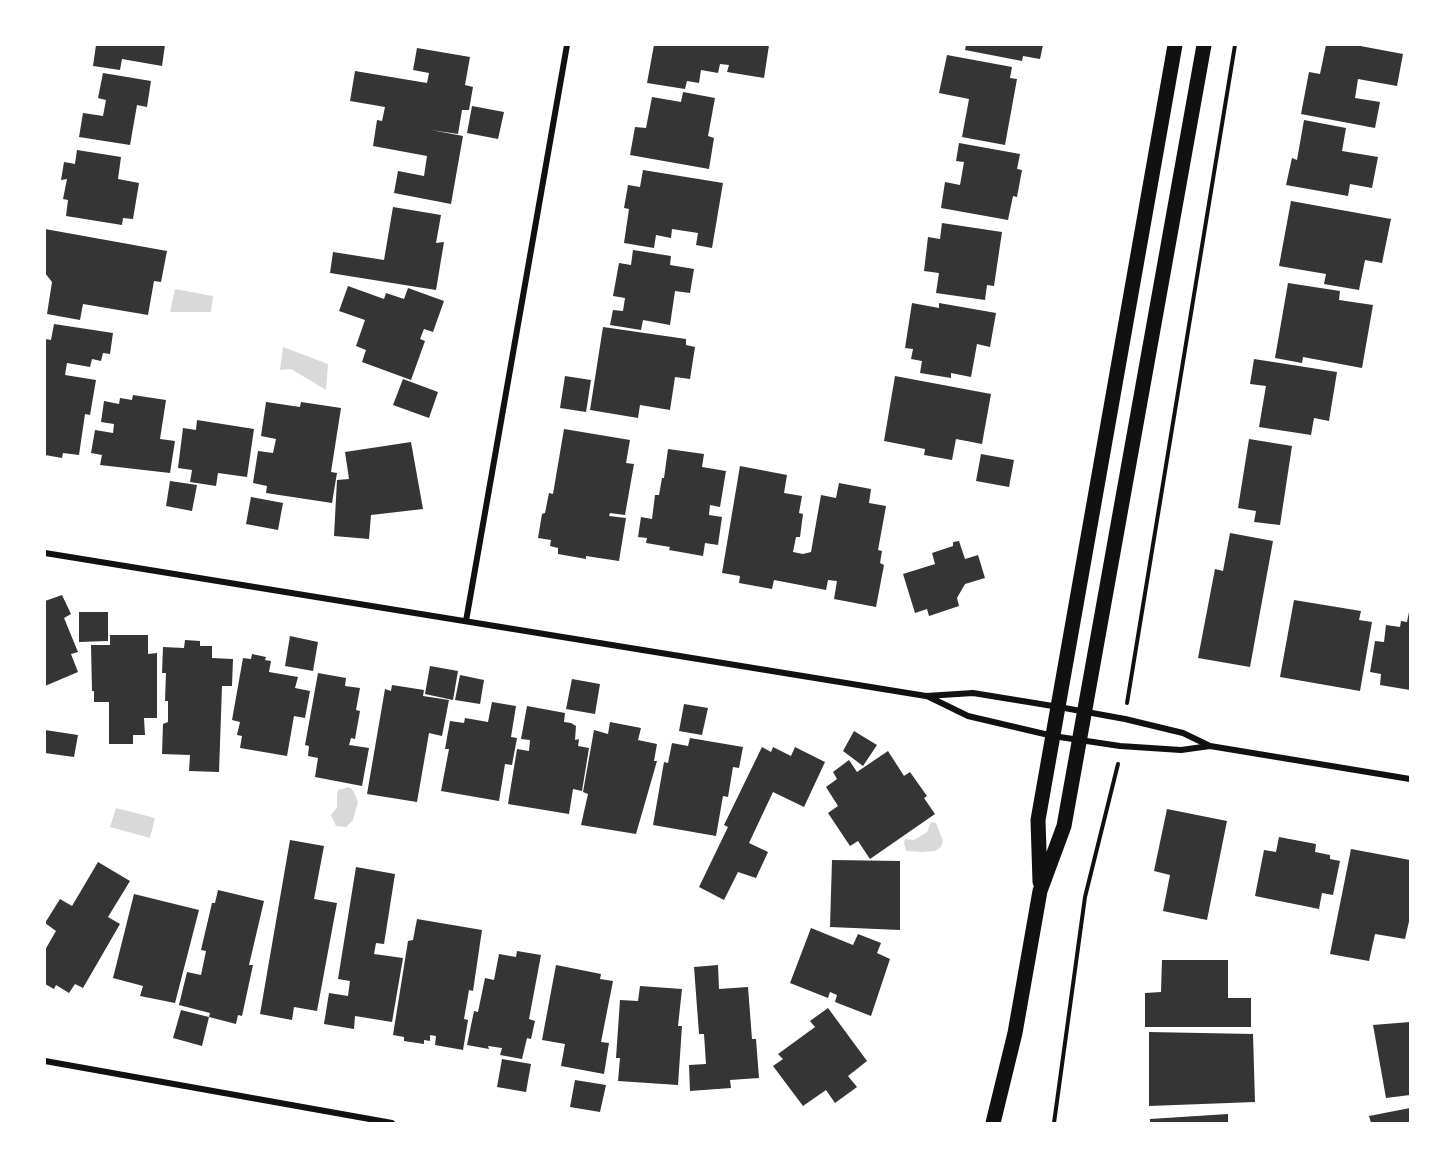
<!DOCTYPE html>
<style>
body{margin:0}
#map{position:relative;width:1455px;height:1168px;overflow:hidden;background:#fff;font-family:Montserrat,sans-serif}
canvas{display:block}
.frame{position:absolute;inset:0;border:46px solid #fff;pointer-events:none}
</style>
<div id="map">
<canvas width="1455" height="1168"></canvas>
<div class="frame"></div>
</div>
<script>
const ctx = document.querySelector('canvas').getContext('2d');
ctx.lineJoin = 'round';
function fill(path, color) {
  ctx.fillStyle = color;
  ctx.fill(path, 'evenodd');
}
function toPath(rows) {
  const path = new Path2D();
  for (const r of rows) {
    path.moveTo(r[0], r[1]);
    for (let i = 2; i < r.length; i += 2) path.lineTo(r[i], r[i + 1]);
  }
  return path;
}
function strokePath(path, color, width, dash) {
  ctx.strokeStyle = color;
  ctx.lineWidth = width;
  ctx.lineCap = dash ? 'butt' : 'round';
  ctx.setLineDash(dash || []);
  ctx.stroke(path);
}
fill(toPath([
 [175,289,213,296,211,312,170,312],
 [283,347,328,364,326,390,291,369,280,370],
 [349,787,353,790,358,802,353,820,346,827,336,826,331,815,337,807,337,795,338,790],
 [116,808,155,818,150,838,110,827],
 [931,822,936,823,943,841,941,847,935,851,922,852,906,851,904,843,905,839,914,840,927,832]
]), '#d9d9d9');
fill(toPath([
 [96,45,165,45,162,66,122,59,120,70,93,66],
 [654,45,769,45,764,78,727,72,729,65,720,64,718,73,701,70,699,83,687,81,685,89,647,83],
 [966,45,1043,45,1040,59,1023,56,1022,61,965,50],
 [1326,45,1355,45,1403,54,1397,86,1358,79,1355,98,1380,102,1375,128,1301,114,1309,72,1320,74],
 [417,48,470,57,465,85,473,87,469,110,462,110,458,134,431,130,463,136,451,204,394,193,398,171,424,176,427,156,373,146,377,120,382,121,385,107,350,101,355,71,427,83,429,73,413,70],
 [947,55,1012,67,1010,78,1017,79,1005,145,962,137,969,99,939,93],
 [103,73,151,81,147,107,137,105,130,145,79,137,83,113,103,116,106,100,98,98],
 [683,92,715,98,708,136,714,138,709,169,630,155,635,127,646,128,652,97,681,102],
 [472,106,504,112,498,139,467,133],
 [1304,120,1346,128,1342,151,1378,157,1372,188,1350,184,1348,196,1286,185,1292,158,1297,160],
 [959,143,1020,154,1017,169,1022,170,1017,197,1013,196,1008,220,941,208,945,182,960,185,964,162,956,161],
 [77,150,121,157,118,179,139,183,133,219,123,218,122,225,66,216,68,200,63,199,67,179,61,180,64,162,75,164],
 [643,170,723,183,712,248,696,245,698,233,672,229,671,238,656,235,654,248,624,243,629,209,624,208,628,185,640,187],
 [1291,201,1391,219,1382,263,1365,260,1359,290,1324,284,1326,274,1279,266],
 [393,207,441,215,436,243,444,242,436,290,330,273,333,252,384,260],
 [942,223,1002,232,994,286,987,285,985,300,936,293,939,273,924,271,928,237,940,239],
 [45,229,167,251,161,282,154,281,148,315,83,304,80,320,47,314,52,282,45,273],
 [633,250,671,256,670,265,694,269,690,293,675,291,670,325,643,320,641,330,610,325,613,310,623,311,625,298,613,296,619,263,631,265],
 [1288,283,1340,291,1339,300,1373,305,1362,368,1303,357,1302,363,1275,358],
 [348,286,384,299,386,293,404,299,408,288,444,301,433,332,424,329,420,339,425,341,411,380,362,362,366,350,356,346,365,320,339,311],
 [912,303,939,308,939,303,996,313,990,347,977,344,971,377,951,373,951,378,920,373,922,361,911,359,913,349,905,348],
 [54,324,113,333,110,354,103,353,101,361,92,359,90,367,67,363,65,375,96,380,90,415,85,414,79,455,63,453,62,458,45,455,45,339,51,340],
 [603,327,686,339,686,345,695,347,690,379,675,377,670,410,640,405,638,418,590,410],
 [1254,359,1337,372,1329,421,1314,418,1311,435,1259,427,1266,386,1250,384],
 [565,376,591,380,586,412,560,408],
 [895,376,991,394,982,444,956,439,952,460,924,455,925,449,884,441],
 [403,379,438,392,429,418,393,405],
 [133,395,166,400,160,439,175,441,170,473,100,465,102,455,91,453,95,430,113,433,114,424,101,422,104,401,119,404,120,398,132,400],
 [266,402,300,407,301,402,341,408,331,472,337,473,332,503,266,493,267,486,253,483,258,451,273,453,276,439,261,436],
 [197,420,254,429,247,477,218,473,216,486,190,482,192,470,178,468,183,428,196,430],
 [564,429,630,440,626,463,634,464,625,515,610,513,609,516,626,518,619,561,586,556,586,559,558,554,558,548,550,546,551,540,538,538,542,514,545,513,549,493,553,494],
 [1249,439,1292,446,1280,525,1254,522,1256,511,1238,508],
 [411,442,423,509,371,515,369,539,334,536,337,480,349,479,345,452],
 [668,449,704,454,702,467,726,471,720,507,710,505,709,515,722,517,718,545,705,543,703,556,669,550,670,547,646,543,647,538,638,537,641,517,652,519,655,495,659,495,662,478,664,478],
 [981,454,1014,460,1009,487,976,481],
 [740,466,787,475,784,493,802,496,799,513,803,514,800,537,796,537,793,552,803,554,811,552,821,495,836,498,839,483,871,489,869,503,886,506,878,550,882,551,880,563,884,565,876,607,834,599,837,581,828,580,826,590,774,580,772,589,739,583,740,576,722,573],
 [170,481,197,485,192,511,166,506],
 [251,497,283,503,278,530,246,524],
 [1230,533,1273,541,1250,667,1198,658,1215,569,1223,571],
 [959,541,965,559,978,555,985,578,965,584,957,598,959,606,929,616,927,609,915,613,903,574,935,564,932,553,953,546,953,542],
 [62,595,71,614,64,618,78,652,71,654,78,672,45,686,45,601],
 [1294,600,1361,611,1359,620,1372,622,1360,691,1280,677],
 [79,612,108,612,108,641,79,642],
 [1409,612,1410,690,1380,685,1381,674,1370,672,1375,641,1384,642,1386,625,1400,627,1401,621,1407,622],
 [110,635,148,635,148,654,157,653,157,718,144,718,145,735,133,735,133,744,109,744,109,702,94,702,94,691,92,691,91,645,110,645],
 [290,636,318,642,313,671,285,666],
 [185,640,200,641,200,646,212,646,212,658,233,659,232,686,222,686,219,772,189,771,190,755,162,754,163,724,168,722,168,701,165,701,166,673,162,673,163,647,184,648],
 [252,654,266,657,265,660,271,661,269,672,298,677,295,688,310,691,305,718,294,716,287,756,240,748,242,736,237,735,240,722,232,720,243,658,251,659],
 [430,666,458,671,453,700,425,694],
 [318,673,346,678,345,686,360,688,356,710,360,711,355,739,351,738,349,745,369,748,362,786,315,777,318,758,308,756,309,746,305,745],
 [460,675,484,680,480,704,455,700],
 [572,679,600,684,595,714,566,709],
 [392,685,424,690,423,696,449,700,442,736,429,733,417,802,367,794,385,689,391,691],
 [492,702,516,706,511,737,517,738,512,765,505,764,499,801,441,791,449,749,445,749,450,721,464,723,465,718,488,722],
 [684,704,708,708,702,735,679,731],
 [527,706,565,713,564,722,571,723,576,726,575,740,579,739,578,746,589,748,582,791,573,789,569,814,508,804,517,749,529,751,530,740,521,739],
 [610,722,641,728,638,740,657,744,654,761,657,761,636,834,581,825,588,794,583,792,594,730,608,734],
 [45,730,78,735,74,757,45,753],
 [854,731,877,745,863,766,843,751],
 [690,738,743,747,739,768,733,767,728,797,723,796,716,836,653,825,664,762,668,763,672,743,688,746],
 [762,747,771,752,773,747,791,756,795,747,825,762,804,807,773,792,749,843,768,852,756,878,738,872,724,900,699,887,728,827,724,825],
 [888,751,904,776,910,772,927,796,924,798,935,814,870,859,858,841,850,846,828,813,838,806,826,787,837,779,833,772,849,760,857,772],
 [1167,809,1227,821,1207,920,1163,911,1170,875,1154,871],
 [1279,837,1316,844,1315,852,1330,855,1330,859,1340,861,1333,895,1322,893,1319,909,1255,896,1264,850,1276,852],
 [290,840,324,846,314,899,337,903,317,1011,294,1007,292,1020,260,1014],
 [1351,849,1410,860,1410,917,1405,939,1375,934,1369,961,1330,954],
 [832,860,900,861,900,930,830,927],
 [98,862,130,881,108,917,120,924,83,988,75,984,69,993,56,985,54,989,45,984,45,950,56,931,45,923,60,899,72,906],
 [356,867,395,874,384,944,376,943,374,954,403,958,392,1022,355,1016,354,1029,324,1024,329,993,348,996,350,981,338,979],
 [218,890,264,901,249,965,253,965,242,1016,238,1015,236,1024,209,1017,210,1013,179,1005,187,972,201,975,206,951,201,950,212,903,215,903],
 [134,894,199,910,175,1003,140,996,143,986,113,978],
 [417,919,482,930,473,991,469,990,464,1019,468,1020,463,1050,435,1045,436,1036,430,1035,430,1041,424,1040,424,1044,404,1041,404,1037,393,1035,408,941,413,940],
 [811,928,853,945,858,934,881,943,877,953,890,959,871,1016,835,1002,837,995,830,992,828,998,790,983],
 [517,951,541,955,529,1019,535,1021,531,1039,527,1038,522,1059,500,1055,502,1048,488,1046,489,1049,467,1045,474,1011,478,1012,485,978,494,980,499,954,516,957],
 [1162,960,1228,960,1228,998,1251,998,1251,1027,1145,1027,1145,993,1161,992],
 [556,965,601,974,600,979,613,981,601,1042,609,1043,604,1074,561,1066,565,1044,542,1040],
 [718,965,719,989,748,987,752,1039,756,1039,759,1078,730,1080,731,1088,690,1091,689,1065,706,1064,704,1034,699,1034,694,967],
 [640,986,682,989,678,1026,682,1026,678,1085,618,1081,620,1058,616,1058,620,1000,638,1001],
 [828,1008,867,1061,848,1076,857,1087,835,1103,826,1090,803,1106,773,1066,783,1059,778,1054,815,1027,810,1021],
 [181,1010,209,1017,202,1046,173,1038],
 [1410,1022,1410,1095,1386,1098,1373,1025],
 [1149,1032,1253,1034,1255,1102,1149,1106],
 [502,1059,531,1064,526,1092,497,1087],
 [575,1080,606,1085,600,1112,570,1107],
 [1410,1108,1410,1123,1371,1123,1369,1116],
 [1228,1114,1228,1123,1150,1123,1150,1119]
]), '#353535');
strokePath(toPath([
 [1127,703,1235,45],
 [1054,1123,1085,897,1118,764]
]), '#111', 4);
strokePath(toPath([
 [45,553,926,696,973,693,1059,707,1125,719,1183,733,1210,746],
 [466,621,567,45],
 [927,696,968,716,1053,736,1120,746,1181,750,1210,746,1410,779],
 [45,1061,392,1123]
]), '#111', 6);
strokePath(toPath([
 [1040,882,1038,820,1175,45],
 [993,1123,1015,1033,1040,891,1064,826,1204,45]
]), '#111', 15);
</script>
